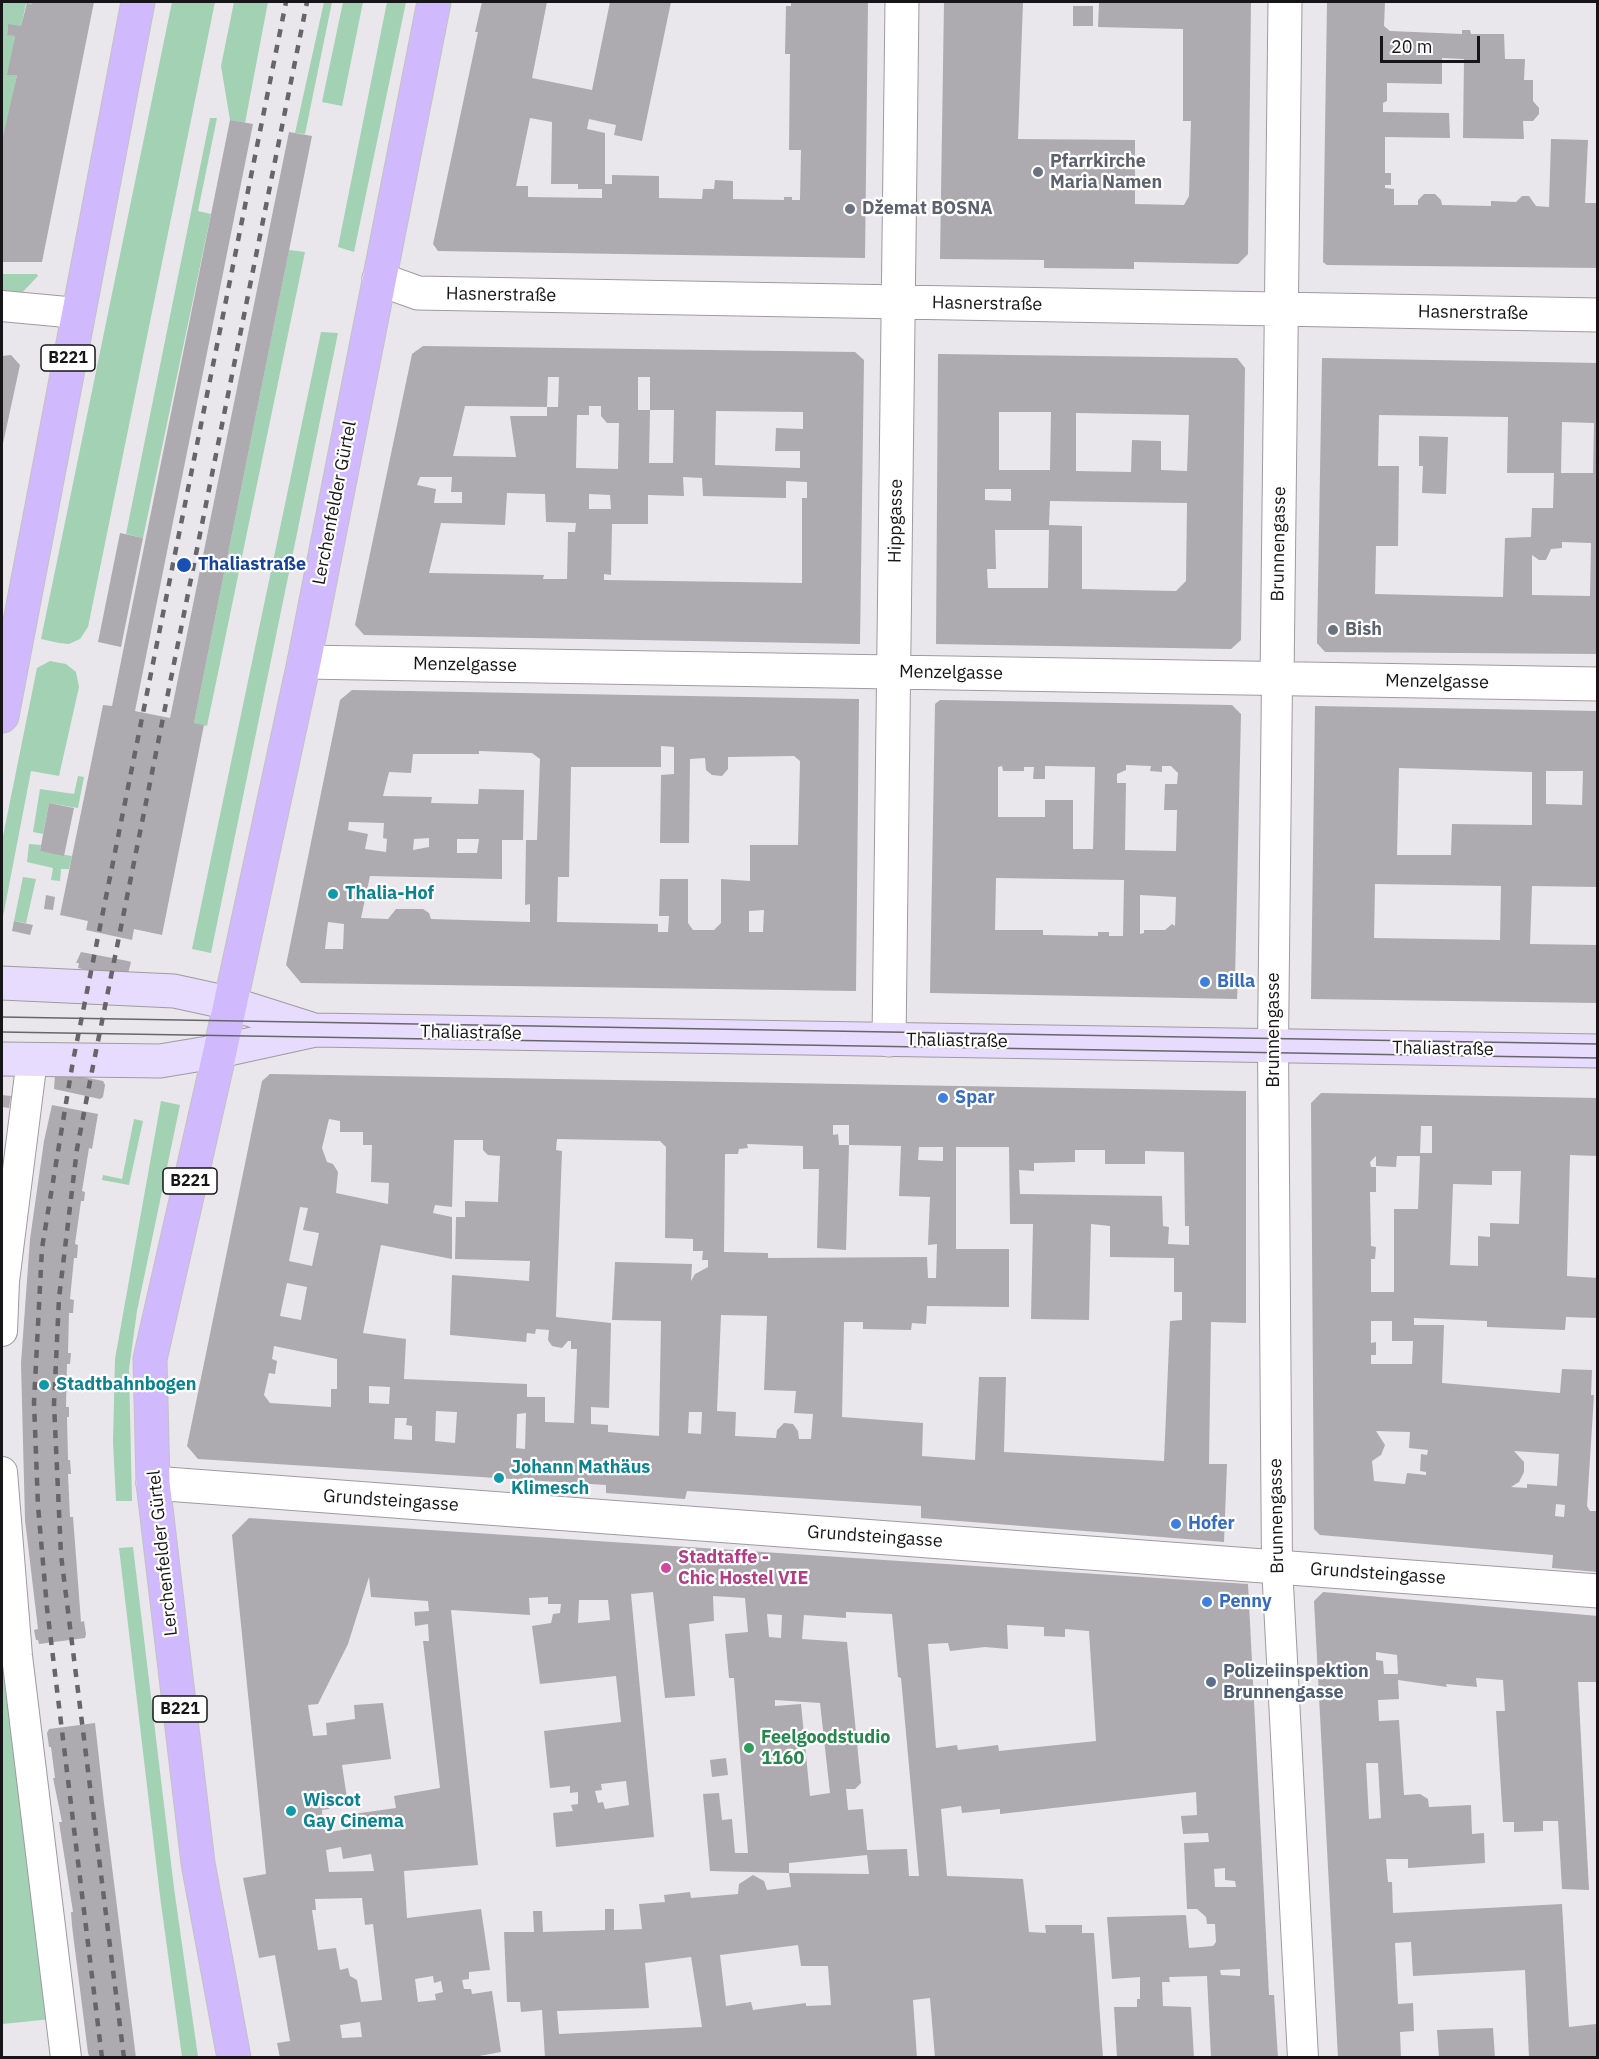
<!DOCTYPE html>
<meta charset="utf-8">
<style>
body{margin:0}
#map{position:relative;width:1599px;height:2059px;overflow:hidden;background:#e9e7eb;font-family:"IBM Plex Sans",sans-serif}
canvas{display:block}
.frame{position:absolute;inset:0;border:3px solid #161517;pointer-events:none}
.scale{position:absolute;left:1380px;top:36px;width:100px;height:27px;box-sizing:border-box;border:3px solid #161517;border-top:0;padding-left:8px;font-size:18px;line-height:21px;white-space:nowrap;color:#161517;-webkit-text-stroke:4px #fff;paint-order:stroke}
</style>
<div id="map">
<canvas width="1599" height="2059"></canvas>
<div class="frame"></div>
<div class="scale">20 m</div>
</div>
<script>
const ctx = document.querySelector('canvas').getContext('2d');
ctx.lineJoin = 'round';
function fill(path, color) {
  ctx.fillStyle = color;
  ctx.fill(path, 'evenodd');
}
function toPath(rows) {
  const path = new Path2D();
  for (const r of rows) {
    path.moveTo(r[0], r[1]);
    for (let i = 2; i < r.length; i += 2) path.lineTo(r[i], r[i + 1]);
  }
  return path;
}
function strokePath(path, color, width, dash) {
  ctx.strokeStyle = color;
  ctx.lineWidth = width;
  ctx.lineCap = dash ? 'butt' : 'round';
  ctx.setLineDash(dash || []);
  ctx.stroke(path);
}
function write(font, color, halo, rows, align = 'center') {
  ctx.font = font + ' "IBM Plex Sans",sans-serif';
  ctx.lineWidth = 4.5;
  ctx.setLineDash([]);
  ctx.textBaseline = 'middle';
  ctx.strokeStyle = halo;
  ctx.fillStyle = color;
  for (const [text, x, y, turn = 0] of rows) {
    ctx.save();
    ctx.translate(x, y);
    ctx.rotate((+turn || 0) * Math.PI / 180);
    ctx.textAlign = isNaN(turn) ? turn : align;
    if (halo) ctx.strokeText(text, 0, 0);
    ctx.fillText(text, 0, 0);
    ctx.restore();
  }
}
fill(toPath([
 [2,2,32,2,31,5,26,4,21,26,8,25,7,34,15,36,8,75,17,75,3,141],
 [172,2,215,2,88,627,80,639,69,644,59,643,41,639],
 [234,2,268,2,245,123,230,120,221,66],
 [324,2,332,2,305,134,295,133],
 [343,2,363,2,342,106,322,102],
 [387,2,406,2,354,252,338,247],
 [210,118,217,118,198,211,211,214,143,538,126,534],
 [289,250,305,252,207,726,194,723],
 [2,274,37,274,38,276,16,299,2,299],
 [321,332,338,333,211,953,192,949],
 [50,661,66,664,76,672,79,687,59,776,31,771,2,922,2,841,37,668],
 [78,776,84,777,78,808,49,803,43,834,33,832,40,789,74,794],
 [29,844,41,845,40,851,72,856,69,869,61,869,60,881,51,880,53,868,27,862],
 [23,877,36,879,26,923,14,921],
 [161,1101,180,1105,137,1311,129,1369,132,1501,116,1501,113,1442,115,1359],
 [134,1119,143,1121,129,1185,102,1180,103,1175,122,1179],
 [133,1547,174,1888,198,2057,182,2057,160,1896,119,1548],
 [2,1656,6,1656,51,2019,3,2024]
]), '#a3d1b4');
fill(toPath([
 [32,2,94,2,42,262,2,262,2,141,17,75,7,75,15,36,7,35,8,24,21,26,27,3,31,5],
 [482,2,547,2,532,78,592,90,610,2,671,2,642,141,614,135,616,125,589,119,587,129,605,133,605,184,612,184,612,175,659,176,659,198,702,199,703,189,714,189,715,180,733,181,733,199,784,200,784,197,792,197,792,200,800,200,801,150,789,150,790,54,785,54,786,6,791,6,791,2,868,2,865,258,438,251,433,244,478,32,475,32],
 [530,118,552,122,551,184,578,184,578,189,602,189,602,198,528,197,528,186,516,186],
 [944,2,1023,2,1018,139,1135,140,1135,204,1184,205,1189,196,1191,121,1183,121,1183,29,1098,27,1099,2,1251,2,1248,254,1238,264,1134,262,1134,269,1044,268,1044,260,940,259],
 [1327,2,1385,2,1384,26,1390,31,1462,34,1462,30,1470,30,1471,34,1504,34,1505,59,1525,59,1524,80,1533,80,1533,101,1539,108,1539,114,1533,121,1523,121,1524,139,1463,138,1464,59,1442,58,1442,84,1387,83,1387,101,1383,103,1383,112,1449,113,1450,138,1385,137,1385,173,1391,173,1391,185,1385,185,1385,188,1394,189,1394,205,1418,205,1418,200,1424,194,1435,194,1441,200,1442,205,1491,206,1491,201,1516,202,1522,196,1529,196,1536,206,1549,207,1551,139,1588,140,1585,203,1598,203,1598,268,1327,265,1323,262],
 [1073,6,1093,6,1093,26,1073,26],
 [230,120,253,124,135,711,170,718,289,132,312,136,194,723,204,725,162,935,134,929,132,940,86,930,88,921,60,915,103,705,112,706],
 [423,346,855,352,864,360,860,644,364,635,355,625,412,354],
 [548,377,559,377,558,407,547,407,547,416,510,416,516,457,453,456,465,406,547,407],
 [638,377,650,377,650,410,638,410],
 [589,406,601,406,601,416,607,423,619,423,618,469,576,468,577,415,589,415],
 [650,410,674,410,673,463,649,463],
 [716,411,803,412,803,429,776,428,775,451,800,451,800,468,715,465],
 [420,477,452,477,451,492,462,492,462,503,434,503,436,489,417,485],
 [683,477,702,478,703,496,786,498,786,481,807,482,807,498,802,498,802,583,604,580,604,574,611,575,612,524,648,524,648,495,684,496],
 [507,493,545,494,546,522,576,523,575,532,568,532,567,579,543,579,544,575,429,573,441,523,505,525],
 [589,494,610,495,611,509,589,509],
 [938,354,1237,358,1245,368,1241,640,1231,649,936,644],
 [999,412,1051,412,1050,470,999,470],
 [1076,413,1189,415,1187,471,1161,470,1161,441,1132,440,1131,472,1076,471],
 [985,489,1011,489,1011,501,985,500],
 [1050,501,1187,503,1186,581,1176,591,1082,589,1082,526,1049,525],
 [995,530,1049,530,1048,588,988,588,987,569,996,569],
 [11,355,20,365,2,448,2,356],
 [1322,358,1598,363,1598,654,1325,652,1317,643],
 [1379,415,1508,417,1507,473,1554,473,1553,508,1532,508,1531,537,1505,538,1503,597,1375,594,1376,546,1398,546,1399,466,1378,466],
 [1562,422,1594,423,1593,473,1561,473],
 [1562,542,1591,543,1590,596,1532,595,1532,555,1539,560,1546,560,1551,549,1562,548],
 [1419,436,1448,437,1446,494,1422,493,1423,466,1419,466],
 [120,533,143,538,121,647,98,642],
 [352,690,859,699,856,991,301,983,286,965,340,700],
 [661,746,674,747,674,774,661,775,660,843,689,843,690,759,705,758,706,770,712,775,722,776,728,769,728,757,794,756,800,761,798,845,750,845,750,881,721,879,721,923,714,930,693,930,688,923,688,879,660,879,659,916,669,916,668,932,658,932,658,924,557,922,558,877,569,877,571,767,661,767],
 [479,751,532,753,540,759,537,840,526,840,525,905,530,904,530,922,431,919,429,913,423,909,396,909,388,919,361,918,370,876,502,879,502,840,523,840,524,790,479,789,478,804,431,803,432,797,383,796,389,772,411,773,413,754,479,754],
 [349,822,384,823,383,838,387,839,386,852,365,849,368,834,348,830],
 [429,838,429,847,413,850,414,839],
 [457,839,479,839,477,853,457,853],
 [764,910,763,932,749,932,749,911],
 [328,922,344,924,343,949,325,949],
 [940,700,1232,705,1241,714,1235,979,1238,979,1237,999,930,993,935,704],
 [1126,765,1151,766,1150,771,1162,772,1162,766,1171,766,1178,773,1177,784,1165,784,1164,810,1177,810,1176,851,1125,850,1126,783,1117,783,1117,774,1126,770],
 [1002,766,1003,771,1024,771,1024,767,1034,767,1033,779,1045,779,1045,766,1095,767,1093,849,1073,849,1073,800,1045,800,1045,817,998,817,998,767],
 [996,878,1124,880,1123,936,1109,936,1109,932,1098,932,1098,936,1043,935,1043,930,995,930],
 [1140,895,1176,897,1175,926,1172,924,1165,930,1144,930,1144,933,1140,934],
 [1315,706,1598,711,1598,887,1532,886,1530,944,1598,945,1598,1003,1311,999],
 [1399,768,1532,772,1532,825,1452,824,1451,855,1397,855],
 [1546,771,1583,771,1582,805,1546,804],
 [1375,884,1501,886,1500,940,1374,938],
 [49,803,74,808,64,856,40,851],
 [46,895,55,897,53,910,44,909],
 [14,921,33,925,30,935,12,931],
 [81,952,128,961,131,962,128,974,124,978,78,968,79,963,76,963],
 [58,1072,103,1081,105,1085,103,1097,100,1099,54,1089,55,1075],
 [270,1074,1246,1091,1246,1323,1211,1322,1209,1464,1227,1464,1224,1542,921,1518,921,1506,687,1491,685,1499,606,1493,606,1485,198,1459,187,1446,262,1081],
 [329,1119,340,1121,340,1132,363,1132,363,1145,372,1145,371,1182,389,1183,388,1204,336,1193,338,1172,333,1164,327,1162,322,1148],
 [833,1125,849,1125,849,1145,901,1146,899,1196,930,1197,928,1245,937,1244,936,1278,928,1278,927,1257,768,1258,768,1253,724,1252,725,1154,738,1154,739,1149,748,1148,747,1144,803,1146,803,1169,819,1169,817,1248,846,1250,849,1145,839,1145,838,1134,833,1135],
 [557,1139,660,1141,666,1147,665,1238,693,1239,693,1251,703,1251,702,1260,708,1260,708,1267,695,1274,691,1281,692,1264,615,1262,612,1320,661,1321,659,1436,608,1432,608,1425,591,1424,591,1407,609,1408,611,1323,556,1317,562,1151,556,1150],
 [454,1140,483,1140,483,1150,488,1155,500,1156,498,1202,465,1201,465,1217,456,1217,455,1259,530,1261,529,1281,452,1275,450,1335,526,1342,527,1333,535,1334,536,1329,549,1330,548,1340,552,1346,562,1348,568,1341,571,1341,571,1349,577,1349,574,1423,545,1422,545,1397,527,1397,527,1384,404,1379,406,1339,363,1333,381,1245,452,1259,452,1217,433,1213,435,1205,452,1207],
 [919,1147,943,1147,943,1161,918,1160],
 [956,1147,1009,1147,1010,1224,1033,1224,1031,1319,1089,1320,1091,1224,1110,1226,1110,1257,1174,1258,1174,1292,1182,1292,1182,1320,1170,1321,1164,1461,1004,1452,1006,1377,979,1377,975,1460,922,1456,923,1423,842,1417,844,1322,863,1322,863,1329,911,1330,912,1323,926,1324,927,1306,1009,1307,1009,1249,956,1249],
 [1075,1150,1105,1150,1105,1164,1145,1164,1145,1151,1184,1152,1185,1226,1189,1226,1189,1245,1168,1244,1169,1227,1163,1226,1162,1196,1020,1194,1019,1170,1034,1171,1034,1163,1075,1162],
 [300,1207,308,1208,303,1230,319,1233,312,1266,289,1261],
 [287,1283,307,1287,301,1320,280,1316],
 [721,1315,767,1316,764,1390,796,1391,794,1413,813,1414,811,1439,799,1439,798,1431,793,1424,784,1423,777,1430,776,1438,735,1436,736,1412,717,1411],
 [274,1346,337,1359,337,1389,331,1389,331,1407,270,1403,264,1395,269,1373,275,1374,277,1361,272,1359],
 [369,1386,390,1387,389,1404,369,1403],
 [436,1411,457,1412,455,1443,435,1441],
 [689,1412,702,1412,701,1434,688,1433],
 [526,1413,525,1449,516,1448,517,1414],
 [395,1418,407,1418,406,1425,412,1426,412,1440,394,1439],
 [1321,1093,1598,1098,1598,1156,1570,1155,1567,1276,1598,1278,1597,1318,1566,1317,1565,1330,1487,1327,1487,1321,1414,1318,1414,1325,1444,1325,1442,1383,1560,1393,1562,1369,1592,1370,1591,1395,1594,1395,1587,1506,1590,1511,1598,1511,1598,1572,1552,1568,1553,1555,1320,1535,1314,1529,1311,1103],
 [1421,1126,1432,1126,1432,1153,1420,1153],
 [1376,1156,1376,1166,1396,1167,1397,1156,1420,1156,1418,1209,1394,1209,1394,1292,1371,1292,1371,1259,1375,1259,1376,1247,1371,1246,1370,1192,1376,1192,1376,1167,1371,1167,1370,1162],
 [1492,1171,1521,1171,1519,1224,1490,1223,1490,1237,1478,1236,1478,1266,1450,1265,1453,1184,1492,1185],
 [1371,1321,1392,1321,1392,1341,1413,1341,1412,1364,1371,1364,1371,1355,1376,1355,1376,1342,1371,1343],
 [1376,1431,1410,1432,1409,1448,1428,1450,1427,1455,1421,1454,1420,1471,1426,1472,1426,1475,1407,1473,1405,1484,1374,1481,1372,1461,1381,1455,1385,1445],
 [1514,1451,1559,1454,1557,1486,1527,1484,1527,1488,1511,1487,1519,1482,1524,1472,1524,1462],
 [1556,1504,1565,1505,1564,1517,1555,1516],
 [2,1095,11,1096,9,1108,2,1107],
 [52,1105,98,1114,92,1149,89,1148,82,1191,85,1192,84,1201,81,1201,75,1244,78,1245,77,1258,74,1258,70,1299,74,1300,73,1313,69,1313,68,1353,71,1353,70,1364,67,1364,66,1407,69,1407,69,1417,67,1417,68,1460,70,1460,71,1474,68,1474,70,1517,73,1517,81,1622,84,1621,86,1634,85,1638,39,1644,38,1640,36,1640,34,1630,38,1629,25,1520,21,1363,30,1239,44,1141],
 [249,1518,1248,1584,1268,1974,1269,1995,1274,1995,1278,2058,1211,2058,1207,1976,1169,1977,1170,1982,1162,1982,1163,2006,1191,2007,1194,2058,1117,2058,1114,2007,1137,2007,1137,1999,1140,1999,1140,1977,1112,1979,1107,1917,1186,1915,1189,1948,1213,1946,1216,1942,1215,1924,1207,1924,1206,1917,1197,1909,1187,1909,1184,1843,1209,1842,1208,1833,1183,1834,1181,1816,1197,1815,1196,1792,1000,1814,1000,1809,962,1813,961,1806,941,1809,947,1876,1023,1879,1029,1932,1046,1933,1045,1925,1082,1925,1082,1933,1094,1933,1103,2058,935,2058,930,1998,913,2000,917,2058,545,2058,542,2010,521,2012,520,2002,507,2002,504,1932,534,1932,533,1911,542,1911,543,1932,605,1930,605,1909,614,1909,614,1930,642,1929,639,1904,665,1902,664,1895,690,1892,691,1898,738,1894,739,1884,753,1875,764,1881,767,1890,791,1887,789,1873,710,1871,703,1794,719,1793,722,1820,732,1819,735,1853,748,1853,734,1678,729,1678,725,1634,748,1632,745,1598,713,1596,714,1621,689,1624,695,1696,665,1698,653,1592,631,1594,654,1837,556,1847,553,1813,573,1811,571,1805,578,1804,578,1792,570,1793,570,1786,550,1788,544,1731,621,1722,616,1676,540,1684,532,1626,551,1623,553,1614,560,1613,561,1604,548,1604,548,1597,529,1598,530,1615,451,1610,478,1865,404,1871,407,1918,481,1909,490,1970,469,1972,469,1979,462,1980,464,1989,471,1989,472,1994,492,1991,501,2052,468,2058,280,2058,277,2043,290,2041,275,1955,259,1958,243,1878,266,1874,232,1535],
 [369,1577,371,1597,428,1601,429,1611,414,1612,415,1626,428,1624,429,1641,423,1641,440,1788,394,1796,396,1808,346,1815,348,1829,329,1832,323,1829,322,1810,329,1809,336,1799,347,1798,342,1765,391,1759,383,1703,354,1705,355,1719,326,1723,327,1735,313,1736,308,1705,318,1704,348,1644],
 [579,1600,608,1600,610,1620,578,1623],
 [846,1612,892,1614,898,1677,901,1678,919,1876,909,1876,907,1849,867,1850,863,1809,848,1810,846,1789,855,1789,861,1783,847,1642,802,1639,804,1615,846,1618],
 [767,1614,782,1615,781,1638,769,1637],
 [1007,1625,1044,1627,1044,1636,1065,1637,1065,1629,1089,1631,1096,1741,999,1751,998,1745,958,1750,957,1745,936,1748,928,1644,948,1643,950,1651,985,1647,1008,1649],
 [775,1700,820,1703,830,1793,810,1796,801,1704,775,1706],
 [626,1781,629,1805,605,1809,603,1802,598,1803,595,1791,602,1790,601,1784],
 [341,1847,343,1859,371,1854,374,1871,329,1872,326,1850],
 [867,1855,869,1874,789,1873,789,1863],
 [1225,1868,1225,1880,1235,1881,1236,1887,1215,1887,1214,1869],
 [362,1898,365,1925,373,1924,382,2000,361,2002,357,1980,350,1976,348,1968,340,1970,336,1948,318,1950,312,1910,316,1910,315,1899],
 [798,1945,801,1966,828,1966,831,2005,806,2006,806,2003,753,2010,751,2002,726,2006,720,1955],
 [691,1957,702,2027,559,2034,557,2011,649,2008,645,1963],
 [1240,1969,1240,1976,1221,1975,1220,1970],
 [433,1976,434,1983,441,1981,443,1992,435,1994,436,2000,418,2002,415,1979],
 [360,2022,362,2037,342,2038,340,2025],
 [1323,1592,1598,1616,1598,1682,1578,1682,1589,1890,1562,1889,1558,1821,1543,1821,1543,1831,1514,1832,1514,1822,1503,1822,1496,1711,1505,1711,1503,1680,1476,1678,1477,1687,1446,1684,1447,1687,1398,1680,1399,1699,1378,1700,1379,1721,1399,1720,1404,1795,1420,1794,1428,1799,1429,1807,1471,1805,1472,1834,1484,1833,1485,1863,1408,1868,1408,1859,1386,1859,1388,1882,1392,1882,1393,1913,1562,1904,1569,2027,1596,2024,1597,2058,1529,2058,1525,1970,1413,1976,1411,1942,1395,1943,1398,2004,1413,2003,1414,2031,1400,2032,1401,2058,1338,2058,1314,1601],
 [1376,1652,1397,1655,1398,1674,1384,1674,1383,1661,1376,1660],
 [1366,1763,1378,1763,1381,1818,1369,1819],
 [95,1723,104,1803,136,2058,90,2058,88,2053,72,1926,71,1912,73,1912,59,1822,62,1822,53,1778,55,1778,51,1747,49,1747,47,1733,49,1729],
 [726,1758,728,1775,712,1777,710,1760],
 [1493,2028,1495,2058,1439,2058,1437,2030]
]), '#adabaf');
const pedestrian = toPath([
 [2,306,77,313],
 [1277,680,1273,1045,1277,1566,1303,2058],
 [2,1331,4,1281,32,1059],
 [2,1472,17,1656,66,2058]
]);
const minor = toPath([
 [379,279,418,293,1598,315],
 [304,662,1598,684],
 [1277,680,1285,2],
 [889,1040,902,2],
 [153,1483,1598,1591]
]);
const secondary = toPath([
 [2,983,174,991,229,1003,314,1030],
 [2,1059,160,1061,220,1051,316,1030,1598,1051]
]);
const primary = toPath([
 [2,716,138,2],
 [234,2058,198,1863,153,1483,150,1359,220,1051,304,662,434,2]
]);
strokePath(pedestrian, '#9e9ba0', 32);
strokePath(minor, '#9e9ba0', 35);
strokePath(secondary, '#9e9ba0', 35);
strokePath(primary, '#c2c2c3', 35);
strokePath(pedestrian, '#fff', 30);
strokePath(minor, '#fff', 33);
strokePath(secondary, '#e8dcfe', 33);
strokePath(primary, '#d1b9fd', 33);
strokePath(toPath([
 [2,1017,1598,1044],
 [2,1032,1598,1058]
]), '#676568', 1.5);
strokePath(toPath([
 [102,2058,47,1608,38,1506,34,1402,42,1248,73,1061,286,2],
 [124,2058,61,1555,54,1404,59,1298,77,1149,92,1071,307,2]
]), '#676568', 4.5, [8, 8]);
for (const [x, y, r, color] of [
 [1038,172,6,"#6b7280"],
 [850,209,6,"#6b7280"],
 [184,565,8,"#1a4fb4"],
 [1333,630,6,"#6b7280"],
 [333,894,6,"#0f9aa8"],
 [1205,982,6,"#3f7fe0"],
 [943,1098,6,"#3f7fe0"],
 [44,1385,6,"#0f9aa8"],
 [499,1478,6,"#0f9aa8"],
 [1176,1524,6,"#3f7fe0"],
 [666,1568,6,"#d1479c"],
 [1207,1602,6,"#3f7fe0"],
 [1211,1682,6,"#5c6f8a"],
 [749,1748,6,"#2e9e5b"],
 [291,1811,6,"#0f9aa8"]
]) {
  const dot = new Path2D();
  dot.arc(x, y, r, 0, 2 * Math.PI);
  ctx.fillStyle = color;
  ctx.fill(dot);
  strokePath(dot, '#fff', 2);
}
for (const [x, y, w] of [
 [68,358,54],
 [190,1181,54],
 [180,1709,54]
]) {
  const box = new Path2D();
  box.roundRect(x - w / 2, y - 13, w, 26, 4.5);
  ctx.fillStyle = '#fff';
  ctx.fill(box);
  strokePath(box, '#161517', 1.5);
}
write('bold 16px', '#161517', null, [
 ["B221",68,358],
 ["B221",190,1181],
 ["B221",180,1709]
]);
write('bold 18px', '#5b616d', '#fff', [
 ["Pfarrkirche",1050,162],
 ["Maria Namen",1050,183],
 ["Džemat BOSNA",862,209],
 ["Bish",1345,630]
], 'left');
write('18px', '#161517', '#fff', [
 ["Hasnerstraße",501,295,1],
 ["Hasnerstraße",987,304,1],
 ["Hasnerstraße",1473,313,1],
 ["Lerchenfelder Gürtel",335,503,-79],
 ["Hippgasse",896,521,-89],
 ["Brunnengasse",1279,544,-89],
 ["Menzelgasse",465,665,1],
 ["Menzelgasse",951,673,1],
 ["Menzelgasse",1437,682,1],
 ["Brunnengasse",1274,1030,-90],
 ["Thaliastraße",471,1033,1],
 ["Thaliastraße",957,1041,1],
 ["Thaliastraße",1443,1049,1],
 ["Grundsteingasse",391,1501,4],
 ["Brunnengasse",1277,1516,-91],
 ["Grundsteingasse",875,1537,4],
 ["Lerchenfelder Gürtel",163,1553,-96],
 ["Grundsteingasse",1378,1574,4]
]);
write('bold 18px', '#164399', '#fff', [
 ["Thaliastraße",198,565]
], 'left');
write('bold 18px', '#0d838f', '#fff', [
 ["Thalia-Hof",345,894],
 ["Stadtbahnbogen",56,1385],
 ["Johann Mathäus",511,1468],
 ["Klimesch",511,1489],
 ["Wiscot",303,1801],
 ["Gay Cinema",303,1822]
], 'left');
write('bold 18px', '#366cbe', '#fff', [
 ["Billa",1217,982],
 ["Spar",955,1098],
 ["Hofer",1188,1524],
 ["Penny",1219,1602]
], 'left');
write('bold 18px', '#b23c85', '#fff', [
 ["Stadtaffe -",678,1558],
 ["Chic Hostel VIE",678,1579]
], 'left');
write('bold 18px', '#4e5e75', '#fff', [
 ["Polizeiinspektion",1223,1672],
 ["Brunnengasse",1223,1693]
], 'left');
write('bold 18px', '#27864d', '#fff', [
 ["Feelgoodstudio",761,1738],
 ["1160",761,1759]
], 'left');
</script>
